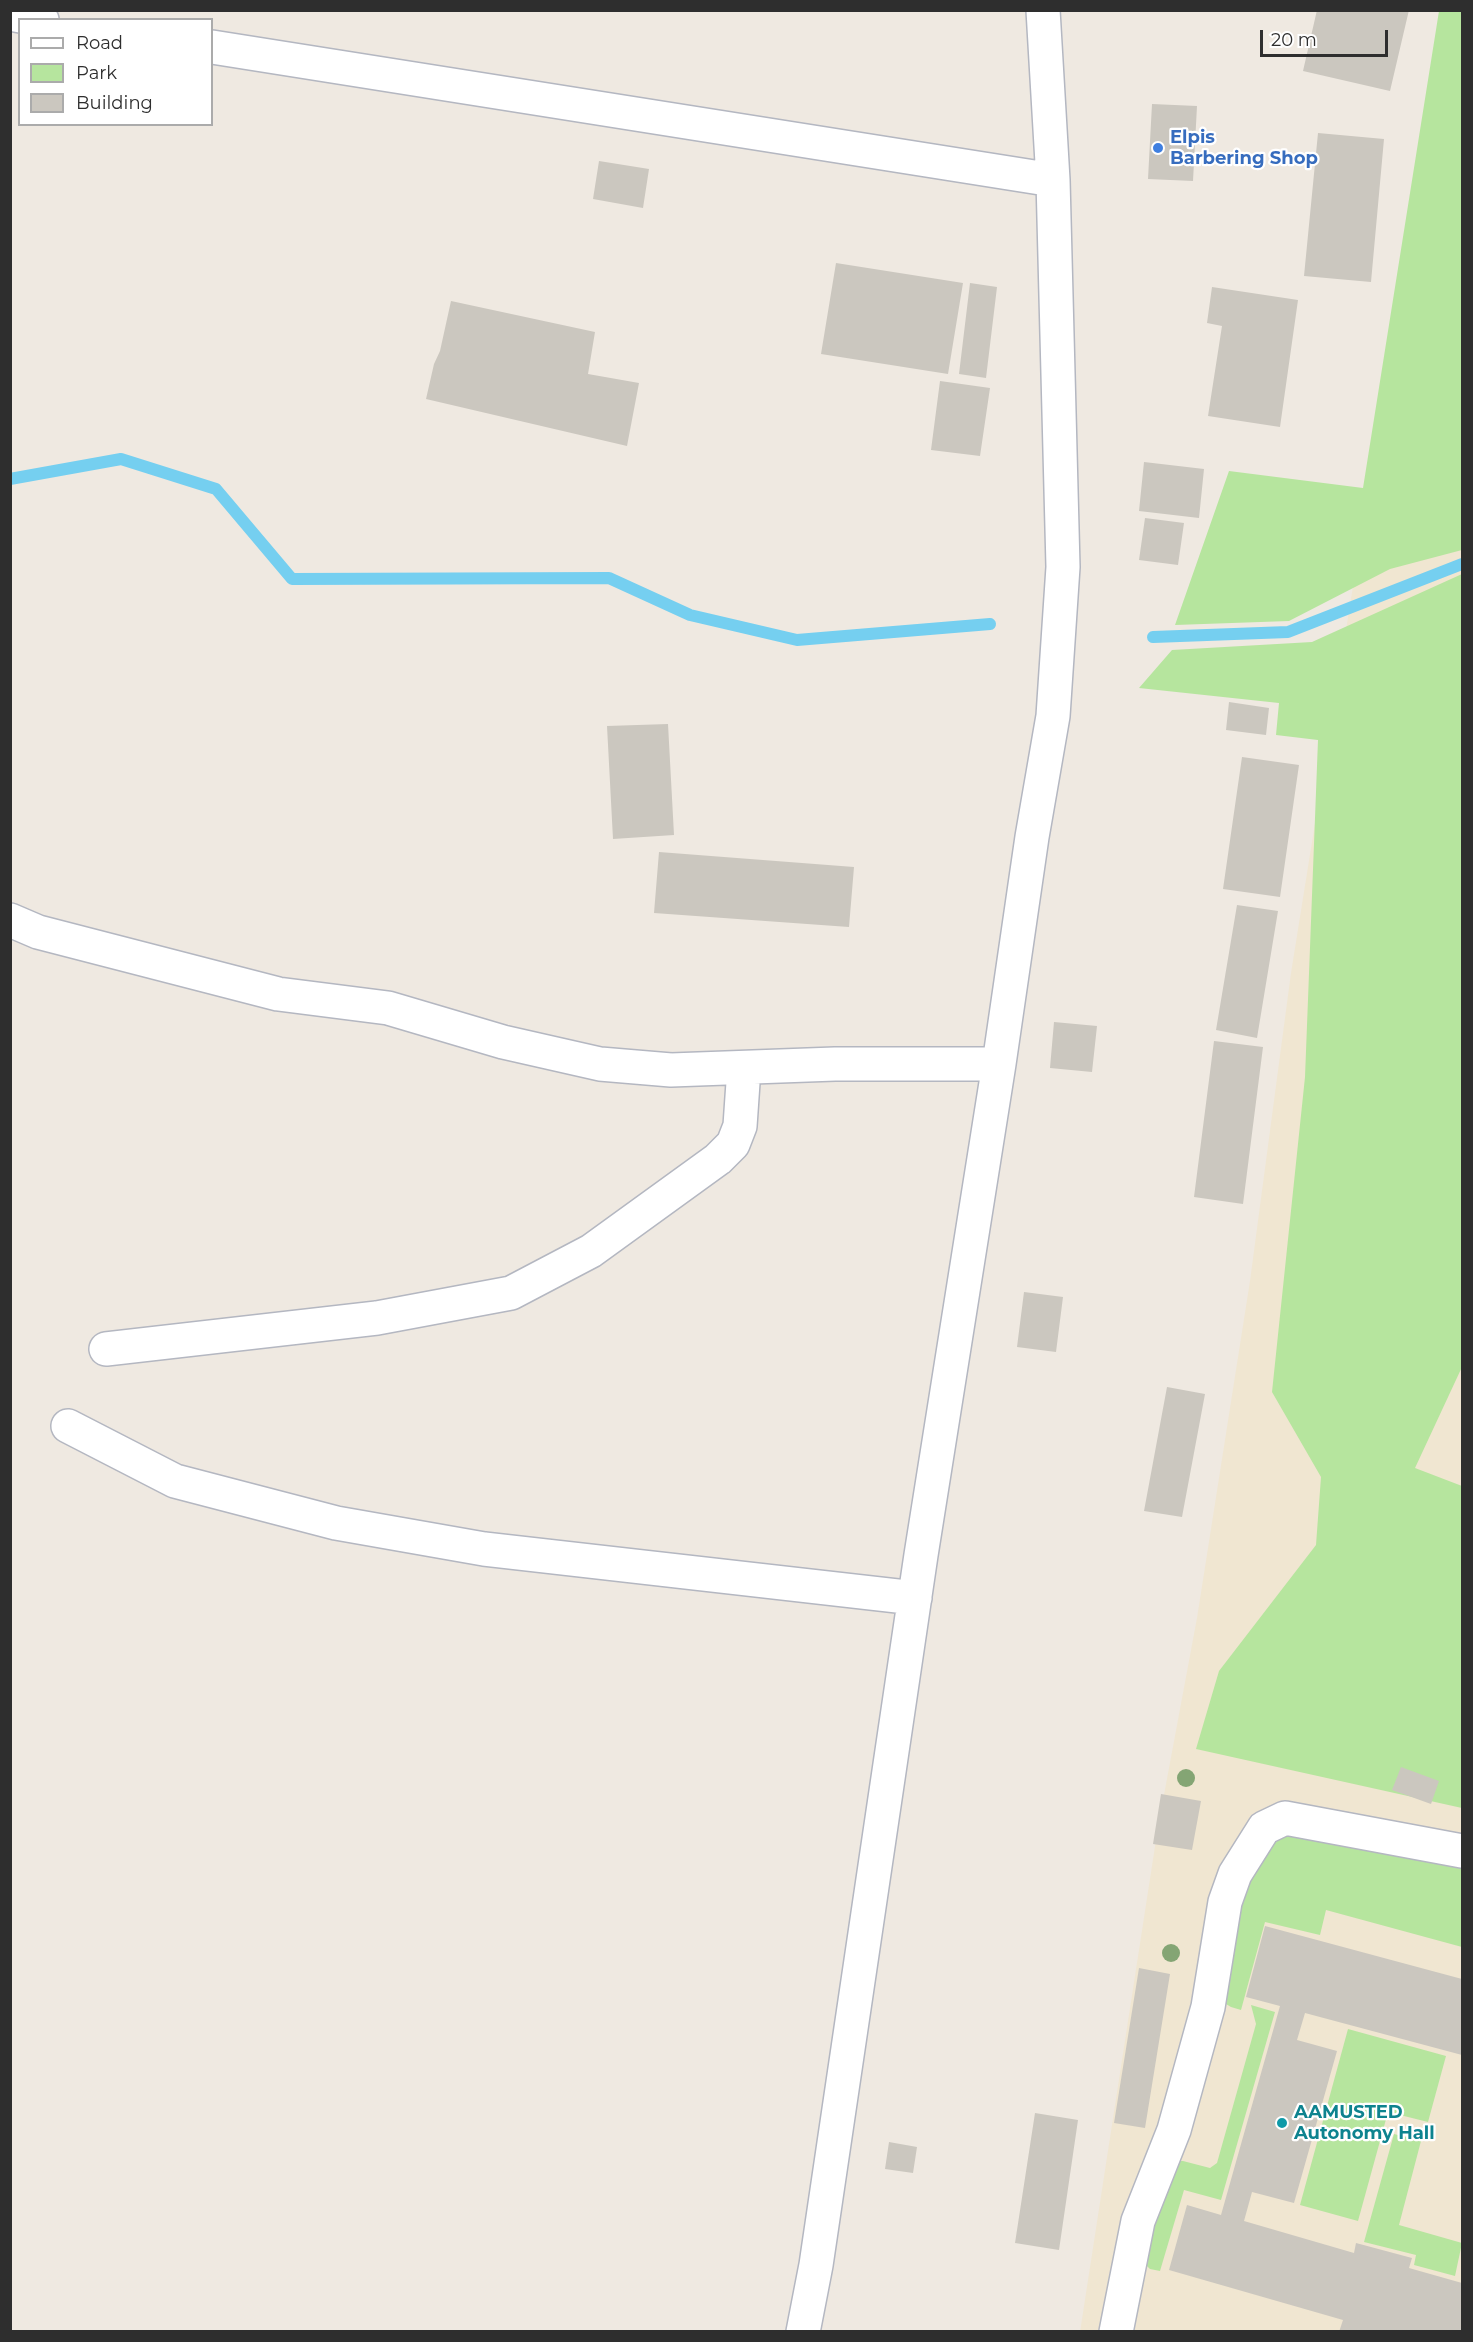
<!DOCTYPE html>
<style>
body{margin:0}
#map{position:relative;width:1473px;height:2342px;overflow:hidden;background:#efe9e1;font-family:Montserrat,sans-serif}
canvas{display:block}
.frame{position:absolute;inset:0;border:12px solid #2e2e2e;pointer-events:none}
.legend{position:absolute;left:18px;top:18px;width:195px;height:108px;box-sizing:border-box;background:#fff;border:2px solid #ababab;margin:0;padding:8px 10px;list-style:none;font-size:18px;color:#2e2e2e}
.legend li{display:flex;align-items:center;gap:12px;height:30px}
.legend b{width:30px;border:2px solid #ababab}
.scale{position:absolute;left:1260px;top:30px;width:128px;height:27px;box-sizing:border-box;border:3px solid #2e2e2e;border-top:0;padding-left:8px;font-size:18px;line-height:21px;white-space:nowrap;color:#2e2e2e;-webkit-text-stroke:4px #fff;paint-order:stroke}
</style>
<div id="map">
<canvas width="1473" height="2342"></canvas>
<div class="frame"></div>
<ul class="legend">
<li><b style="height:8px;background:#fff"></b>Road</li>
<li><b style="height:16px;background:#b6e59e"></b>Park</li>
<li><b style="height:16px;background:#cbc7bf"></b>Building</li>
</ul>
<div class="scale">20 m</div>
</div>
<script>
const ctx = document.querySelector('canvas').getContext('2d');
ctx.lineJoin = 'round';
function fill(path, color) {
  ctx.fillStyle = color;
  ctx.fill(path, 'evenodd');
}
function toPath(rows) {
  const path = new Path2D();
  for (const r of rows) {
    path.moveTo(r[0], r[1]);
    for (let i = 2; i < r.length; i += 2) path.lineTo(r[i], r[i + 1]);
  }
  return path;
}
function strokePath(path, color, width, dash) {
  ctx.strokeStyle = color;
  ctx.lineWidth = width;
  ctx.lineCap = dash ? 'butt' : 'round';
  ctx.setLineDash(dash || []);
  ctx.stroke(path);
}
function write(font, color, halo, rows, align = 'center') {
  ctx.font = font + ' Montserrat,sans-serif';
  ctx.lineWidth = 4.5;
  ctx.setLineDash([]);
  ctx.textBaseline = 'middle';
  ctx.strokeStyle = halo;
  ctx.fillStyle = color;
  for (const [text, x, y, turn = 0] of rows) {
    ctx.save();
    ctx.translate(x, y);
    ctx.rotate((+turn || 0) * Math.PI / 180);
    ctx.textAlign = isNaN(turn) ? turn : align;
    if (halo) ctx.strokeText(text, 0, 0);
    ctx.fillText(text, 0, 0);
    ctx.restore();
  }
}
fill(toPath([
 [1462,11,1462,2331,1080,2332,1158,1827,1197,1618,1250,1281,1291,973,1425,137]
]), '#f0e6d1');
fill(toPath([
 [1439,11,1462,11,1462,550,1390,569,1289,621,1175,625,1229,471,1363,488],
 [1462,574,1462,1367,1415,1468,1462,1486,1462,1808,1196,1749,1219,1671,1316,1545,1321,1477,1272,1392,1305,1077,1318,740,1276,735,1279,703,1139,688,1172,650,1312,642],
 [1292,1833,1462,1868,1462,1947,1326,1910,1320,1935,1265,1922,1241,2010,1231,2007,1221,2001,1217,1989,1256,1853,1262,1842],
 [1251,2005,1275,2012,1221,2200,1184,2190,1160,2271,1150,2269,1145,2264,1163,2173,1175,2161,1183,2161,1210,2168,1217,2163,1256,2024],
 [1348,2029,1446,2056,1428,2122,1388,2112,1358,2221,1300,2205],
 [1394,2134,1421,2141,1399,2225,1462,2243,1455,2276,1414,2265,1416,2255,1364,2242]
]), '#b6e59e');
strokePath(toPath([
 [10,479,121,459,216,489,292,579,609,578,690,615,797,640,990,624],
 [1153,637,1288,632,1462,564]
]), '#75cff0', 12);
fill(toPath([
 [1317,10,1409,10,1390,91,1303,71],
 [1152,104,1197,106,1193,181,1148,179],
 [1318,133,1384,139,1371,282,1304,276],
 [599,161,649,169,643,208,593,199],
 [836,263,963,283,948,374,821,354],
 [970,283,997,287,986,378,959,374],
 [1212,287,1298,300,1280,427,1208,416,1222,326,1207,323],
 [451,301,595,332,588,374,639,383,627,446,426,399,434,364,440,351],
 [940,381,990,388,980,456,931,450],
 [1144,462,1204,469,1199,518,1139,511],
 [1145,518,1184,523,1178,565,1139,560],
 [1229,702,1269,708,1266,735,1226,730],
 [668,724,674,835,613,839,607,726],
 [1242,757,1299,765,1280,897,1223,889],
 [659,852,854,867,849,927,654,913],
 [1237,905,1278,911,1257,1038,1216,1030],
 [1054,1022,1097,1026,1092,1072,1050,1068],
 [1214,1041,1263,1047,1243,1204,1194,1197],
 [1024,1292,1063,1297,1056,1352,1017,1347],
 [1167,1387,1205,1394,1182,1517,1144,1511],
 [1401,1767,1439,1781,1431,1804,1392,1790],
 [1161,1794,1201,1801,1192,1850,1153,1844],
 [1265,1926,1462,1979,1462,2055,1305,2013,1297,2040,1337,2051,1294,2203,1252,2192,1244,2221,1354,2253,1356,2243,1412,2258,1409,2268,1462,2283,1462,2332,1339,2332,1343,2320,1169,2270,1187,2205,1221,2215,1280,2006,1246,1997],
 [1139,1968,1170,1974,1145,2128,1114,2123],
 [1035,2113,1078,2120,1059,2250,1015,2243],
 [889,2142,917,2147,913,2173,885,2169]
]), '#cbc7bf');
const minor = toPath([
 [10,14,42,20],
 [212,47,1053,180],
 [10,920,38,932,278,994,388,1008,503,1042,600,1064,671,1070,835,1064,999,1064],
 [106,1349,377,1318,511,1293,591,1251,718,1159,733,1144,740,1126,744,1068],
 [68,1426,175,1481,336,1523,484,1549,915,1598],
 [803,2332,816,2265,921,1555,999,1064,1032,837,1053,716,1063,567,1053,180,1043,10],
 [1116,2332,1138,2221,1174,2130,1208,2007,1225,1902,1235,1874,1264,1828,1285,1818,1462,1851]
]);
strokePath(minor, '#b4b7c1', 36);
strokePath(minor, '#fff', 33);
ctx.fillStyle = '#84a574';
for (const [x, y] of [
 [1186,1778],
 [1171,1953]
]) {
  ctx.beginPath();
  ctx.arc(x, y, 9, 0, 2 * Math.PI);
  ctx.fill();
}
for (const [x, y, r, color] of [
 [1158,148,6,"#3f7fe0"],
 [1282,2123,6,"#0f9aa8"]
]) {
  const dot = new Path2D();
  dot.arc(x, y, r, 0, 2 * Math.PI);
  ctx.fillStyle = color;
  ctx.fill(dot);
  strokePath(dot, '#fff', 2);
}
write('bold 18px', '#366cbe', '#fff', [
 ["Elpis",1170,138],
 ["Barbering Shop",1170,159]
], 'left');
write('bold 18px', '#0d838f', '#fff', [
 ["AAMUSTED",1294,2113],
 ["Autonomy Hall",1294,2134]
], 'left');
</script>
